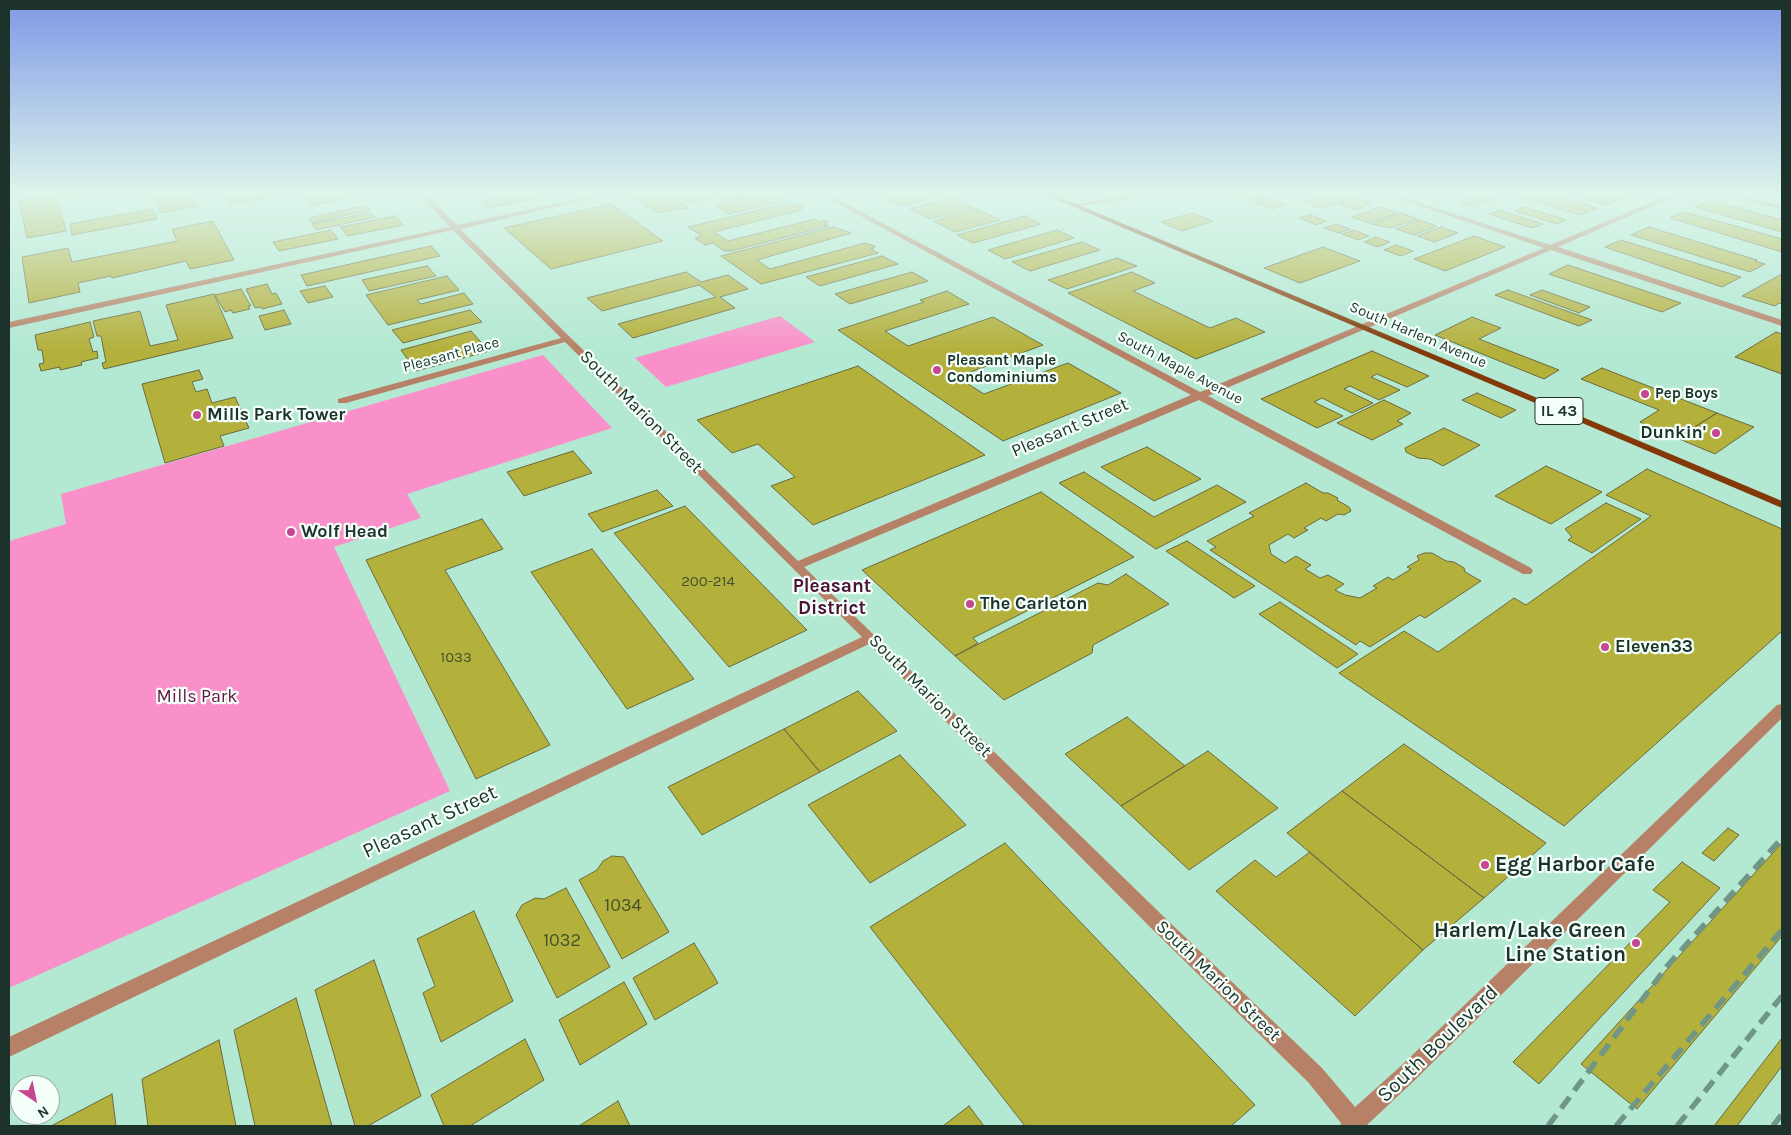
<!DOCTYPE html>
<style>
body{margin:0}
#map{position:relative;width:1791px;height:1135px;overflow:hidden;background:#b3e9d2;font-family:Karla,sans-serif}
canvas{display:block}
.frame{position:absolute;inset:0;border:10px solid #1d322a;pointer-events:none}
.north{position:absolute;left:10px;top:1075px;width:50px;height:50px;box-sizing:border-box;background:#f4fffa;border:1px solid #9eada7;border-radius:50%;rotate:146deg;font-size:14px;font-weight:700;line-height:20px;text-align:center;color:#1d322a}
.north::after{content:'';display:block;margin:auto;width:18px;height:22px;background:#c54691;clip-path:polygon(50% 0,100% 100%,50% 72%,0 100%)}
</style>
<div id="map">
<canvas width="1791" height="1135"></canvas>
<div class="frame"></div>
<div class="north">N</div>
</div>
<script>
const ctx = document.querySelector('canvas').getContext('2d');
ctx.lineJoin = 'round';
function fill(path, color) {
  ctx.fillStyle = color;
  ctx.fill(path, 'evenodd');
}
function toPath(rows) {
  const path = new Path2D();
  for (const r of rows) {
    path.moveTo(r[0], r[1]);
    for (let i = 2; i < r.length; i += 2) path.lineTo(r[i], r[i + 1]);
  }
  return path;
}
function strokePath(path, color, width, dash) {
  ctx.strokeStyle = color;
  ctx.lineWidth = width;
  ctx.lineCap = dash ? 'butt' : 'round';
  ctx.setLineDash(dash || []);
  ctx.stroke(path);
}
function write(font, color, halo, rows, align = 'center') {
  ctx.font = font + ' Karla,sans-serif';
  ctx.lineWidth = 4.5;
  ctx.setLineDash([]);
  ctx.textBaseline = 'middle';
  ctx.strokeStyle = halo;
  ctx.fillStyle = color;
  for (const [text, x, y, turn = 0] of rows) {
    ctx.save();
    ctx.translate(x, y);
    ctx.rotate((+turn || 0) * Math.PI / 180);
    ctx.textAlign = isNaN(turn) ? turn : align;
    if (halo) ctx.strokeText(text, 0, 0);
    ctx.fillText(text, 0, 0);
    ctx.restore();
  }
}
fill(toPath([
 [780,316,815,342,666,387,635,358],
 [543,355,612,428,407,494,421,518,334,547,450,791,9,988,9,541,66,524,61,494]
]), '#fa90c9');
const building = toPath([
 [62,192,99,192,64,198,62,192],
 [151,192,189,192,197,206,161,213,151,192],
 [253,192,296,192,228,205,224,197,253,192],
 [308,192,373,192,312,206,301,193,308,192],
 [532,192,537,192,542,197,494,207,485,206,480,202,532,192],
 [658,192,704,192,712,198,686,203,679,198,674,199,688,208,657,213,634,197,658,192],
 [725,192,763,192,724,200,715,194,725,192],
 [771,192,785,201,729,214,715,205,771,192],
 [903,192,954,192,901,206,883,197,903,192],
 [1242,192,1248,192,1264,197,1253,201,1234,194,1242,192],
 [1300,192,1328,192,1309,198,1296,193,1300,192],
 [1332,192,1353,197,1325,207,1317,207,1304,202,1332,192],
 [1424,192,1461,192,1442,198,1424,192],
 [1503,192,1541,192,1597,208,1580,215,1503,192],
 [1561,192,1613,192,1628,196,1607,205,1561,192],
 [56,194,66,231,27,238,19,201,56,194],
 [1477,195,1494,200,1476,207,1460,202,1477,195],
 [953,198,974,208,930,219,910,209,953,198],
 [1267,198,1285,205,1272,209,1254,202,1267,198],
 [1358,198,1371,203,1356,210,1339,204,1358,198],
 [1711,200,1782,220,1782,232,1695,207,1711,200],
 [788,203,793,206,798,205,802,207,798,208,802,210,714,232,728,241,815,219,820,222,825,220,829,222,824,224,829,226,731,251,724,251,713,243,705,245,695,238,702,236,688,227,788,203],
 [611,204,663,241,551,269,504,228,611,204],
 [364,206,370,210,312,223,308,218,364,206],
 [1380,207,1398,213,1369,223,1351,217,1380,207],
 [1525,207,1566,220,1557,224,1515,211,1525,207],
 [152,209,157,219,72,235,70,224,152,209],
 [977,209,1000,220,955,232,933,221,977,209],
 [1500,210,1543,224,1532,228,1489,214,1500,210],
 [1685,212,1782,239,1782,252,1670,218,1685,212],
 [369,213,375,217,316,230,312,224,369,213],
 [1192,213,1213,221,1182,231,1161,222,1192,213],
 [1401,213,1417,219,1391,228,1371,224,1401,213],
 [1310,215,1327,221,1316,225,1299,218,1310,215],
 [395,216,403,225,348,236,340,227,395,216],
 [1025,216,1041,224,973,243,957,235,1025,216],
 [1419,220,1437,226,1414,235,1396,229,1419,220],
 [213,221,234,260,190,269,186,261,112,278,111,276,78,283,80,292,29,303,22,257,68,248,72,262,177,241,172,229,213,221],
 [1336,224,1350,229,1339,233,1324,228,1336,224],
 [833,227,851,233,757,260,770,269,865,243,875,246,874,248,871,249,878,253,761,284,721,256,833,227],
 [1441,227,1458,233,1435,242,1417,236,1441,227],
 [1649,227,1757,260,1755,261,1765,264,1750,272,1631,235,1649,227],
 [331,230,338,239,279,251,273,242,331,230],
 [1057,230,1074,238,1005,259,988,250,1057,230],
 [1354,230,1369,236,1358,240,1342,234,1354,230],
 [1474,236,1505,247,1445,271,1414,259,1474,236],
 [1376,237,1390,242,1378,247,1364,242,1376,237],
 [1621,240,1741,277,1722,287,1605,247,1621,240],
 [1082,242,1100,250,1030,271,1012,262,1082,242],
 [1396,245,1413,251,1401,256,1384,250,1396,245],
 [431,246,440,256,307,286,301,275,431,246],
 [1323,247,1360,261,1300,283,1264,268,1323,247],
 [882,256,898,264,820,286,806,277,882,256],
 [1117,258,1137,266,1067,289,1048,280,1117,258],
 [1568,265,1681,303,1662,312,1549,274,1568,265],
 [427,266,436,276,369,291,362,280,427,266],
 [686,272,701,282,728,275,748,289,720,297,735,308,633,338,618,324,716,297,699,285,602,311,587,298,686,272],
 [912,272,928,281,850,304,835,294,912,272],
 [1132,272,1155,283,1133,291,1210,328,1236,318,1265,332,1196,359,1068,293,1132,272],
 [1782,274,1782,304,1779,303,1775,306,1742,296,1782,274],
 [447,276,459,290,417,300,421,304,464,293,473,304,388,325,366,295,447,276],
 [267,284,272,294,276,293,282,304,262,309,261,307,255,308,246,289,267,284],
 [325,286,333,297,308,303,300,291,325,286],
 [241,289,251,306,248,306,250,309,233,313,231,310,225,312,215,295,241,289],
 [1508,290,1592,320,1579,326,1495,295,1508,290],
 [1542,290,1590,307,1579,313,1530,295,1542,290],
 [947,291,969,304,885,331,908,346,993,317,1043,345,957,377,984,394,1068,363,1121,393,1003,441,838,330,924,302,920,300,947,291],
 [214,294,233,338,104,369,102,363,106,362,101,336,97,336,93,321,140,311,150,346,178,340,166,305,214,294],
 [284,310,291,324,265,330,259,316,284,310],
 [470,310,482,322,403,343,392,330,470,310],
 [1472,317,1501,328,1479,339,1559,370,1544,379,1435,335,1472,317],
 [90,322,94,337,89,339,93,352,97,351,98,358,81,362,82,365,60,370,60,367,41,371,39,364,44,363,42,350,38,350,35,335,90,322],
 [471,331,489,351,416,371,401,350,471,331],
 [1776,332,1782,334,1782,374,1735,357,1776,332],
 [1372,351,1429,376,1407,387,1377,374,1371,377,1400,390,1379,400,1350,386,1344,389,1373,403,1352,413,1322,398,1314,402,1343,416,1317,428,1261,399,1372,351],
 [858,366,985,455,813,525,771,486,795,477,758,444,732,453,697,420,858,366],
 [1602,368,1717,413,1677,438,1640,422,1659,410,1581,379,1602,368],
 [199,370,203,379,192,382,196,392,207,389,212,403,235,397,249,428,220,436,224,446,165,463,142,384,199,370],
 [1477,393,1516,410,1501,418,1462,400,1477,393],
 [1384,400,1411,413,1397,421,1403,424,1372,440,1337,423,1384,400],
 [1717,413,1754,427,1715,454,1677,438,1717,413],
 [1444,428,1480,445,1443,466,1430,459,1418,458,1406,452,1405,448,1444,428],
 [1147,447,1201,479,1154,501,1101,467,1147,447],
 [573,451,592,473,524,496,507,472,573,451],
 [1546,466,1602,492,1551,524,1495,496,1546,466],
 [1647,469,1782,529,1782,631,1564,826,1339,673,1404,631,1438,652,1514,598,1526,605,1651,516,1606,495,1647,469],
 [1084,472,1154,517,1217,485,1246,502,1156,549,1059,483,1084,472],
 [1306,483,1323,493,1328,493,1338,498,1337,500,1349,507,1351,511,1344,515,1338,514,1326,521,1321,518,1304,528,1308,530,1294,538,1288,534,1269,545,1271,554,1285,563,1296,556,1311,565,1305,569,1320,578,1328,575,1344,584,1335,590,1345,595,1360,598,1377,588,1373,586,1388,577,1393,580,1411,569,1407,567,1419,560,1417,556,1424,553,1432,553,1446,561,1454,562,1464,568,1465,572,1481,581,1425,618,1420,615,1370,647,1360,641,1356,645,1210,550,1216,547,1207,541,1254,516,1249,513,1306,483],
 [657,490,673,506,602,532,588,514,657,490],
 [1041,492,1134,557,973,638,978,643,955,656,862,570,1041,492],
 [1606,503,1641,519,1592,553,1568,540,1572,537,1565,529,1606,503],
 [685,506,807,630,729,667,614,533,685,506],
 [482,519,503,549,445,570,550,745,476,779,366,560,482,519],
 [1187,541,1255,586,1234,598,1166,551,1187,541],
 [592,549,694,679,627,709,531,572,592,549],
 [1126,574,1169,604,1093,645,1092,653,1004,700,955,656,1098,583,1108,585,1126,574],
 [1280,602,1358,654,1337,668,1259,614,1280,602],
 [858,691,897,731,820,772,784,729,858,691],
 [1127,717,1185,766,1121,806,1065,754,1127,717],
 [784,729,820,772,702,835,668,787,784,729],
 [1404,744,1546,843,1484,898,1342,791,1404,744],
 [1208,751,1278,808,1189,870,1121,806,1208,751],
 [900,755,966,825,870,883,808,805,900,755],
 [1342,791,1484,898,1423,950,1287,833,1342,791],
 [1728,828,1739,835,1714,861,1702,853,1728,828],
 [1005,843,1255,1105,1231,1126,1025,1126,870,927,1005,843],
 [1782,843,1782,936,1637,1109,1581,1064,1782,843],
 [1310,852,1423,950,1355,1016,1216,891,1255,860,1276,877,1310,852],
 [612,856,624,857,669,932,622,959,579,880,597,870,603,861,612,856],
 [1682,862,1720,888,1539,1084,1513,1062,1670,902,1653,890,1682,862],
 [566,888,610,967,557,998,516,915,522,905,535,898,544,899,566,888],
 [474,911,513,1001,441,1042,423,993,435,986,417,939,474,911],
 [694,943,718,983,655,1020,633,978,694,943],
 [374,960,421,1096,368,1126,355,1126,315,990,374,960],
 [624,982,647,1024,580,1065,559,1020,624,982],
 [296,998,332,1126,255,1126,234,1030,296,998],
 [1782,1038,1782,1066,1737,1126,1714,1126,1782,1038],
 [525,1039,544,1080,470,1126,444,1126,431,1095,525,1039],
 [219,1040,236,1126,148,1126,142,1079,219,1040],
 [112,1094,116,1126,51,1126,112,1094],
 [618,1101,630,1126,579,1126,618,1101],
 [969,1106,984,1126,943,1126,969,1106]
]);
fill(building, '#b4b03c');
strokePath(building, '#6a693d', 1);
fill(toPath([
 [416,192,423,192,457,225,610,192,622,192,460,229,798,561,1191,395,816,192,824,192,1200,392,1544,248,1378,192,1387,192,1550,245,1676,192,1685,192,1558,247,1782,320,1782,326,1551,250,1208,396,1531,568,1533,571,1531,574,1523,574,1199,400,804,567,1161,914,1322,1068,1355,1107,1402,1065,1777,705,1782,704,1782,718,1416,1079,1367,1125,1367,1126,1340,1126,1341,1123,1308,1082,1149,926,869,644,9,1057,9,1037,862,637,565,342,346,403,338,403,338,399,561,338,453,230,9,328,9,322,450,227,416,192],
 [1142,192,1152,192,1128,200,1073,207,1069,205,1142,192],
 [1716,192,1727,192,1782,206,1782,210,1716,192]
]), '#b68166');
fill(toPath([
 [1039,192,1048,192,1782,501,1782,508,1039,192]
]), '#823807');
strokePath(toPath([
 [1548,1126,1668,965,1782,838],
 [1616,1126,1782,930],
 [1677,1126,1782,996],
 [1773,1126,1782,1114]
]), '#6f9686', 5.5, [14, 8]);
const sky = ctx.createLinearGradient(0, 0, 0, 351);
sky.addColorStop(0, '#7f99e7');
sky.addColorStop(0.55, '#ddf5eb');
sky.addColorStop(1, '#ddf5eb00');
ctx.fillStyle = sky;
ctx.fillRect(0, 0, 1791, 351);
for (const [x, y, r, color] of [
 [937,370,5,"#c54691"],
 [1645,394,5,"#c54691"],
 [197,415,5,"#c54691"],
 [1716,433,5,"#c54691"],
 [291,532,5,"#c54691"],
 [970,604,5,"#c54691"],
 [1605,647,5,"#c54691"],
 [1485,865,5,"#c54691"],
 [1636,943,5,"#c54691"]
]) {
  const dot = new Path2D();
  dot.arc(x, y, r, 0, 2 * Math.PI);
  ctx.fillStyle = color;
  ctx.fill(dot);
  strokePath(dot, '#f4fffa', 2);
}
write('15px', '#1d322a', '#f4fffa', [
 ["South Harlem Avenue",1418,335,23],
 ["Pleasant Place",451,355,-15],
 ["South Maple Avenue",1180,368,28]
]);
write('bold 15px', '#1d322a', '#f4fffa', [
 ["Pleasant Maple",947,361],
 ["Condominiums",947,378],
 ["Pep Boys",1655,394]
], 'left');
write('15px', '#43522e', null, [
 ["200-214",708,582],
 ["1033",456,658]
]);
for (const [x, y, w] of [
 [1559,411,48]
]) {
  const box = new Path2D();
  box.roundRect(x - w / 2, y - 13.5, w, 27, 4);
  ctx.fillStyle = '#f4fffa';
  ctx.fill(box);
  strokePath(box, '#1d322a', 1);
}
write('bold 16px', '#1d322a', null, [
 ["IL 43",1559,411]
]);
write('18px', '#1d322a', '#f4fffa', [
 ["South Marion Street",641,412,45],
 ["Pleasant Street",1070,428,-23],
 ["South Marion Street",930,696,45],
 ["South Marion Street",1218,981,44]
]);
write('bold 18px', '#1d322a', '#f4fffa', [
 ["Mills Park Tower",207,415],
 ["Dunkin'",1706,433,"right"],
 ["Wolf Head",301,532],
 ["The Carleton",980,604],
 ["Eleven33",1615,647]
], 'left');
write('18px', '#631645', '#f4fffa', [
 ["Mills Park",197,697]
]);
write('18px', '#43522e', null, [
 ["1034",623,906],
 ["1032",562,941]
]);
write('bold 19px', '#4d1136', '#f4fffa', [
 ["Pleasant",832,587],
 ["District",832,609]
]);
write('21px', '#1d322a', '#f4fffa', [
 ["Pleasant Street",430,822,-25],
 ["South Boulevard",1438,1044,-44]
]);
write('bold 21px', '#1d322a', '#f4fffa', [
 ["Egg Harbor Cafe",1495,865],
 ["Harlem/Lake Green",1626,931,"right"],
 ["Line Station",1626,955,"right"]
], 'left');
</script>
